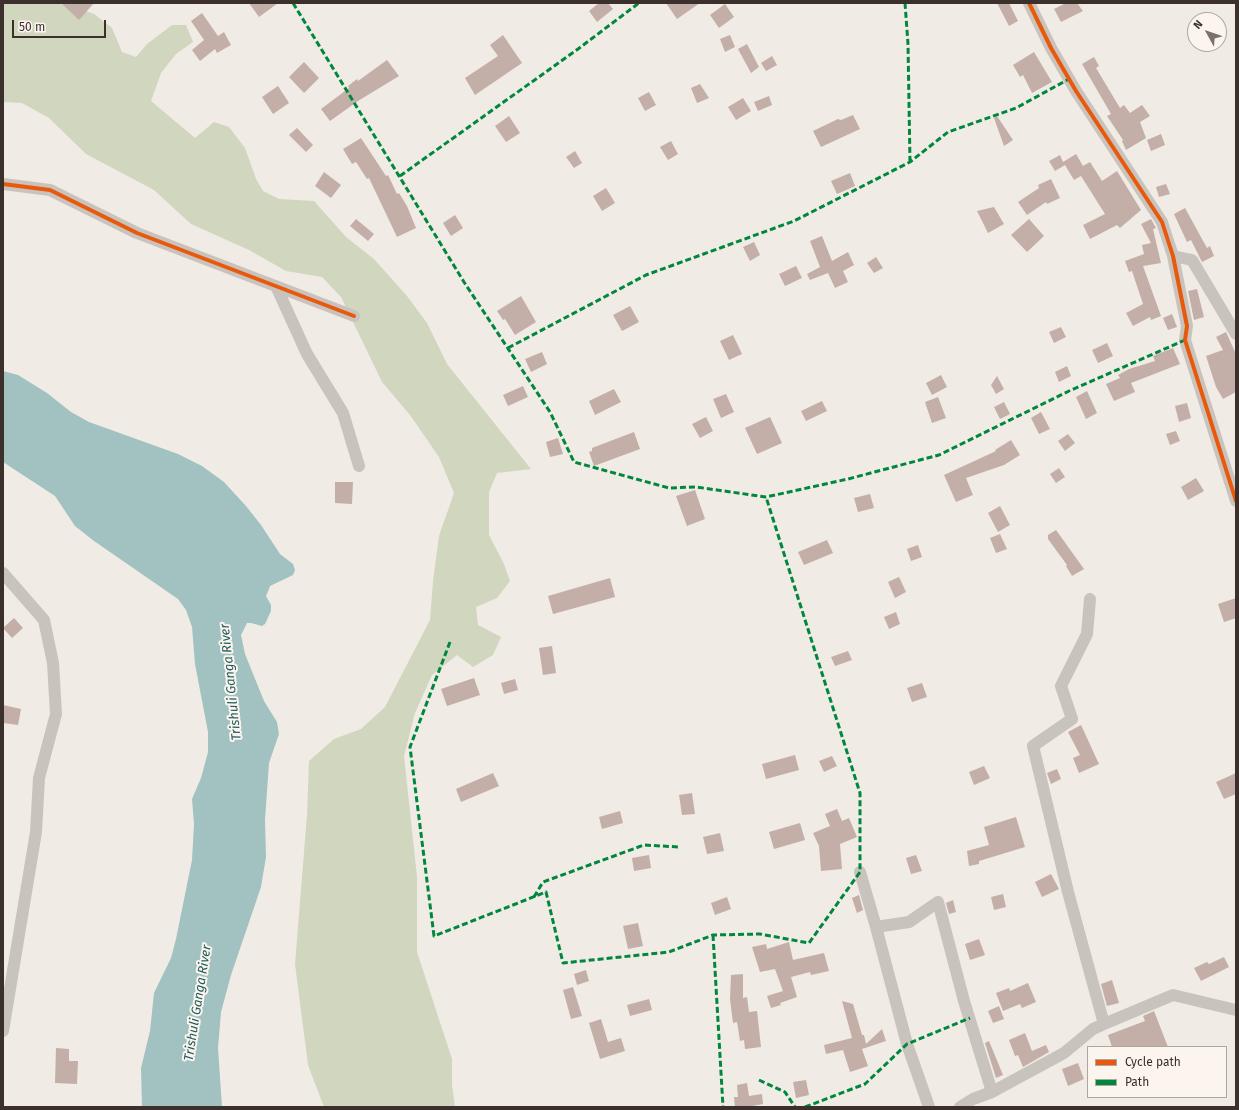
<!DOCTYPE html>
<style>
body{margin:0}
#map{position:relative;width:1239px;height:1110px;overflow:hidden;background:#f0ebe5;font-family:"Fira Sans",sans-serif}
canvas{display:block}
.frame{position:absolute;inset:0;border:4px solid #3b302b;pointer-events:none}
.legend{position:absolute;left:1087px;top:1046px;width:140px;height:52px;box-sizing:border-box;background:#fbf5ee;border:1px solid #aea6a0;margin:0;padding:5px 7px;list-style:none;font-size:12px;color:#3b302b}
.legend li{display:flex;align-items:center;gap:8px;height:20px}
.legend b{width:20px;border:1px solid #aea6a0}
.north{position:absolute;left:1187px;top:12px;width:40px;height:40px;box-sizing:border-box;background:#fbf5ee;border:1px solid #aea6a0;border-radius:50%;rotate:310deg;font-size:11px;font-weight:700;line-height:16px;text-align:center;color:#3b302b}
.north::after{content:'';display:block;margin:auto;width:14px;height:18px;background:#7a716c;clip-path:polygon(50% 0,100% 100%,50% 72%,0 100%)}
.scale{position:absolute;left:12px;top:20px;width:94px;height:18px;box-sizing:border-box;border:2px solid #3b302b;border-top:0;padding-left:5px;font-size:12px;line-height:14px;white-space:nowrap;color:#3b302b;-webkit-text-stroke:3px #fbf5ee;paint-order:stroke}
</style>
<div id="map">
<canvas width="1239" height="1110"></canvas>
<div class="frame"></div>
<ul class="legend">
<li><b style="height:5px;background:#e8590c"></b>Cycle path</li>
<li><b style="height:5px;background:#00873e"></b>Path</li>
</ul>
<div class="north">N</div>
<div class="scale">50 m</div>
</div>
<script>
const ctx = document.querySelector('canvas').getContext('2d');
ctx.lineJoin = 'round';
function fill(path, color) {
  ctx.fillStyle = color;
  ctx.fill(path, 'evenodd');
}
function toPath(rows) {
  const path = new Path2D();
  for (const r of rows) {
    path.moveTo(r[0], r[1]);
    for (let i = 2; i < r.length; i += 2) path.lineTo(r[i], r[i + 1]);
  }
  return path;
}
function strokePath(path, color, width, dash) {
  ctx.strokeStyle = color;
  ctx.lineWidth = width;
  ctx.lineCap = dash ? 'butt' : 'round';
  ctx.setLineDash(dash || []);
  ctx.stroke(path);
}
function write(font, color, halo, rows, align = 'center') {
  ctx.font = font + ' "Fira Sans",sans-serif';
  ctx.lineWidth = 4;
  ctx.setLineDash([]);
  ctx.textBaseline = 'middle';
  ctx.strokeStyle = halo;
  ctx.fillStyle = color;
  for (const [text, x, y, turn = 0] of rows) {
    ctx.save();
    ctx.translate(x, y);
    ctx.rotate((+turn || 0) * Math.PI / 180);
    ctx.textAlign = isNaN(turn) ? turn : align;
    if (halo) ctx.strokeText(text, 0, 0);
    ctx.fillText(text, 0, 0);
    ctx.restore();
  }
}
fill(toPath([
 [3,3,70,3,78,8,94,14,112,28,122,52,136,57,147,44,172,25,186,25,193,42,176,54,161,73,151,101,195,138,214,122,229,127,245,148,256,179,263,191,279,199,314,201,346,237,374,259,407,296,427,323,447,364,531,469,497,473,489,492,489,535,504,564,510,581,497,598,476,607,478,625,501,637,493,655,473,667,457,655,432,675,415,713,404,756,417,877,417,952,452,1059,452,1085,455,1107,324,1107,308,1065,295,964,307,815,309,761,334,739,361,729,385,707,430,620,433,581,439,536,454,493,439,457,410,415,382,382,341,297,322,277,286,271,249,250,191,224,154,190,86,154,49,118,22,103,3,102]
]), '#d1d6bf');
fill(toPath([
 [3,371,18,375,47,393,71,412,89,422,178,454,202,466,224,482,246,506,261,525,280,554,293,564,295,570,293,575,270,586,269,589,266,596,271,605,271,611,265,624,262,626,251,623,247,623,241,635,245,654,264,701,277,722,279,734,269,763,265,820,266,857,261,887,231,975,221,1012,218,1048,222,1107,142,1107,141,1068,150,1031,154,993,171,958,176,939,192,860,194,824,192,799,201,778,208,752,208,732,195,664,192,627,186,610,178,599,94,541,75,526,55,496,3,462]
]), '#a1c2c1');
fill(toPath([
 [61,3,94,3,79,20],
 [249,3,278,3,259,17],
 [599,3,608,3,613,9,597,22,589,11],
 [666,3,700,3,677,19],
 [997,3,1009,3,1018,21,1009,26],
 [1066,3,1077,3,1083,11,1061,22,1054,9],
 [725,4,734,17,719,28,710,15],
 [202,13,218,36,224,32,231,45,217,53,215,49,200,61,192,50,204,40,191,21],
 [503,35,522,63,475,95,465,78,498,56,490,45],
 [730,35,735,47,725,52,720,39],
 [747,44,759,67,751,73,738,49],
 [1034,52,1052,82,1032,93,1023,75,1020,77,1013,65],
 [772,56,777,65,766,71,761,63],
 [1094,57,1099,66,1096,68,1120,108,1124,105,1130,113,1142,105,1150,116,1140,122,1146,138,1126,150,1122,141,1123,140,1107,116,1111,114,1082,64],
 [387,60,399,76,358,101,330,121,321,109,349,88,348,86,357,79,358,81],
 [304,62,319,78,304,93,289,77],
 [700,84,709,98,697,103,691,88],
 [278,86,289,103,273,114,262,97],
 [649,92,656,105,645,111,638,98],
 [769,96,772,105,758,111,754,102],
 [743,98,751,111,736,120,728,107],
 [853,115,860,129,821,147,813,131,838,119,841,120],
 [509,116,520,133,506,142,495,126],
 [997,116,1013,140,1004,146,994,118],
 [297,128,313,145,306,152,289,135],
 [1161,134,1165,145,1151,151,1147,140],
 [361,138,386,176,388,175,397,194,399,193,407,206,416,228,397,237,369,178,367,179,356,162,352,164,343,149],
 [671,141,678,154,668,160,660,147],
 [575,151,582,163,574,168,566,157],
 [1076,154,1083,166,1090,162,1102,181,1117,171,1141,210,1120,228,1117,225,1090,239,1083,225,1105,214,1081,176,1074,180,1065,165,1055,171,1049,161,1060,155,1063,162],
 [324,172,341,185,331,198,315,186],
 [850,173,855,186,837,194,831,181],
 [1051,179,1060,198,1047,204,1046,202,1027,215,1018,202,1039,188,1038,185],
 [1166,184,1170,194,1159,197,1156,187],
 [606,188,615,203,602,211,593,196],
 [994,207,1004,224,988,233,977,211],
 [1185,208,1207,248,1210,246,1214,256,1202,262,1191,240,1187,242,1174,214],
 [455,215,463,228,451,236,443,223],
 [356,219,374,234,368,241,350,226],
 [1029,219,1044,236,1027,252,1011,235],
 [1151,219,1156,228,1153,229,1161,263,1143,266,1161,316,1151,320,1150,317,1133,326,1126,313,1143,304,1132,271,1129,272,1125,261,1144,254,1142,245,1151,243,1141,224],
 [822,236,832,261,848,252,854,265,843,271,848,282,835,288,828,273,810,280,807,274,820,267,810,241],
 [754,242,760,255,750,261,743,247],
 [876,257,883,268,874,273,867,263],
 [796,266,802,278,785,286,779,274],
 [1197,289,1204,317,1194,320,1188,291],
 [521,296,536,322,515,335,505,319,503,320,497,311],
 [630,306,639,322,622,331,613,315],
 [1172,314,1177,327,1168,330,1163,318],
 [1061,327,1066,337,1054,343,1049,332],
 [1226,332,1236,354,1236,392,1223,399,1216,387,1206,356,1223,350,1216,337],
 [733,335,742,354,729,360,720,341],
 [1107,343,1113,356,1098,363,1092,350],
 [1173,348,1180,364,1131,383,1135,392,1114,401,1106,384,1120,378,1118,375,1129,369,1155,361,1153,356],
 [542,352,547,364,531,372,525,359],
 [1067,366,1071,376,1059,382,1055,372],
 [941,375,947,387,932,395,926,383],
 [997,376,1004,389,996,394,991,385],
 [523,386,528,397,508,406,503,395],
 [614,389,621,402,595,415,589,401],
 [1087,391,1097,413,1086,419,1076,397],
 [726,394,734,412,721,418,713,399],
 [938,397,946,418,932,423,925,402],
 [822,401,827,411,806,421,801,411],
 [1004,402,1010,414,1000,419,994,407],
 [1187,403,1191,418,1179,422,1175,406],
 [1041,412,1050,429,1039,434,1031,418],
 [706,417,713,431,700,438,692,424],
 [770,417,782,443,757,454,745,428],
 [1176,431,1180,441,1170,445,1166,434],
 [634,432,640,449,594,466,589,452,592,451,592,448],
 [1068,434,1075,443,1065,451,1058,441],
 [558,438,563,454,550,457,546,442],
 [1011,440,1020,455,1004,465,966,478,973,495,956,502,944,475,996,451,995,450],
 [1059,468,1065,477,1056,483,1050,474],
 [1196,478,1204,491,1188,500,1181,487],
 [335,482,353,482,352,504,335,503],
 [695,490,705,519,687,526,676,496],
 [870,494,874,508,858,512,854,498],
 [1000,506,1010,525,998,532,988,513],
 [1056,530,1084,569,1072,576,1066,566,1067,565,1048,539,1048,535],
 [1000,534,1007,549,996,553,990,538],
 [827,540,833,553,804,565,798,552],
 [918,545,922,557,911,561,907,549],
 [899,577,906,592,895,598,888,582],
 [610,578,615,597,553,614,548,596],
 [1236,598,1236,618,1224,622,1218,604],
 [896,612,900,624,889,629,884,617],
 [14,618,23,628,12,638,3,628],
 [552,646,556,673,543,675,539,648],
 [848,651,852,660,835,666,831,657],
 [474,678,480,695,447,706,441,689],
 [515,679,518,690,504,694,501,683],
 [922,683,927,697,912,702,907,688],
 [3,705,21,709,18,725,3,723],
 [1081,725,1099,764,1079,773,1073,758,1080,755,1068,732],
 [795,755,799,770,766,779,762,764],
 [832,756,837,766,824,772,819,761],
 [984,766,990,778,974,785,969,772],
 [1057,769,1061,779,1051,784,1047,773],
 [493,773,499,786,461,802,456,789],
 [1236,773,1236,794,1224,799,1216,782],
 [692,793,695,814,682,815,679,795],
 [837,809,842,821,849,818,857,837,840,844,842,869,821,871,819,846,813,833,830,826,825,814],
 [620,811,623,823,602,829,599,817],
 [1016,817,1025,847,979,861,979,864,969,866,967,851,989,845,984,827],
 [800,823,805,840,774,849,769,832],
 [720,833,724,851,707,854,703,837],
 [649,855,651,868,634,871,632,858],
 [916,855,922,871,911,874,906,858],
 [1051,874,1059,889,1042,897,1035,882],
 [1003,894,1006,907,994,910,991,897],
 [859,895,863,910,857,913,852,898],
 [727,897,731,909,715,915,711,903],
 [953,900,956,912,949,914,946,903],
 [638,923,643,946,628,949,623,926],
 [979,939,985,955,970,960,965,944],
 [789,942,793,960,824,953,829,971,811,975,810,972,791,977,797,997,780,1003,781,1005,771,1008,767,996,783,991,775,969,760,972,752,947,766,944,767,949],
 [1224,957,1229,967,1201,981,1194,968,1207,962,1209,964],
 [586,970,589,981,577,985,574,974],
 [743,974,743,998,747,997,749,1012,757,1011,761,1047,745,1049,744,1040,740,1041,737,1022,733,1023,730,999,731,975],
 [1112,980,1119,1003,1107,1006,1101,984],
 [1028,983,1036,1002,1022,1008,1020,1004,1003,1011,996,993,1009,988,1010,991],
 [573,987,582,1016,571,1019,563,990],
 [649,999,652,1010,630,1016,627,1005],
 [842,1001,853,1004,862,1035,864,1035,866,1044,882,1029,886,1041,862,1049,868,1066,850,1072,843,1050,826,1054,824,1045,852,1038],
 [999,1006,1004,1019,993,1023,988,1011],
 [1154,1011,1168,1047,1112,1047,1108,1035,1145,1021,1143,1016],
 [601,1019,608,1042,621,1038,625,1051,600,1059,589,1023],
 [1025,1033,1032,1051,1046,1045,1049,1052,1023,1067,1018,1055,1015,1056,1009,1040],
 [989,1041,1003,1075,996,1078,985,1043],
 [56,1048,69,1049,69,1061,78,1061,77,1084,55,1083],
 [1078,1063,1084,1079,1068,1086,1062,1069],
 [806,1080,809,1095,796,1098,793,1082],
 [747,1083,749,1096,762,1094,763,1104,747,1107,735,1107,734,1097,738,1097,737,1085]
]), '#c3afa7');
strokePath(toPath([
 [1029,3,1051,48,1076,91,1162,222,1173,256,1187,326,1185,340,1236,501],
 [3,184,50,190,137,233,354,316],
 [1173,256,1192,260,1236,334],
 [276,286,307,354,343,413,359,466],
 [3,573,44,620,53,663,56,714,39,778,36,832,3,1031],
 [1090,599,1087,634,1061,686,1072,719,1033,746,1068,892,1104,1024,1173,995,1236,1010],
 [860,872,876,927,909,922,938,902,964,1001,992,1092],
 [876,927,907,1044,929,1107],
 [960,1107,973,1099,992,1092,1064,1053,1093,1029,1104,1024]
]), '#c9c3be', 12);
strokePath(toPath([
 [293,3,464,282,550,412,574,462,669,488,696,487,766,497,848,479,939,455,1069,391,1185,340],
 [905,3,908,44,910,162],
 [400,176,578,49,639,3],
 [508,348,646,275,794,221,910,162,948,132,1016,108,1069,79],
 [450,642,410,747,434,936,546,892,563,963,669,952,713,935,760,934,809,943,860,872,860,793,766,497],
 [534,897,543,882,644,845,680,847],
 [713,935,723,1107],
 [759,1080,785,1092,795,1107],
 [805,1107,865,1084,907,1044,970,1018]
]), '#00873e', 3, [6, 3]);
strokePath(toPath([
 [1029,3,1051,48,1076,91,1162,222,1173,256,1187,326,1185,340,1236,501],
 [3,184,50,190,137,233,354,316]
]), '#e8590c', 4);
write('italic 13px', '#1f5a5e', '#fbf5ee', [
 ["Trishuli Ganga River",231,682,-96],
 ["Trishuli Ganga River",198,1003,-81]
]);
</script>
